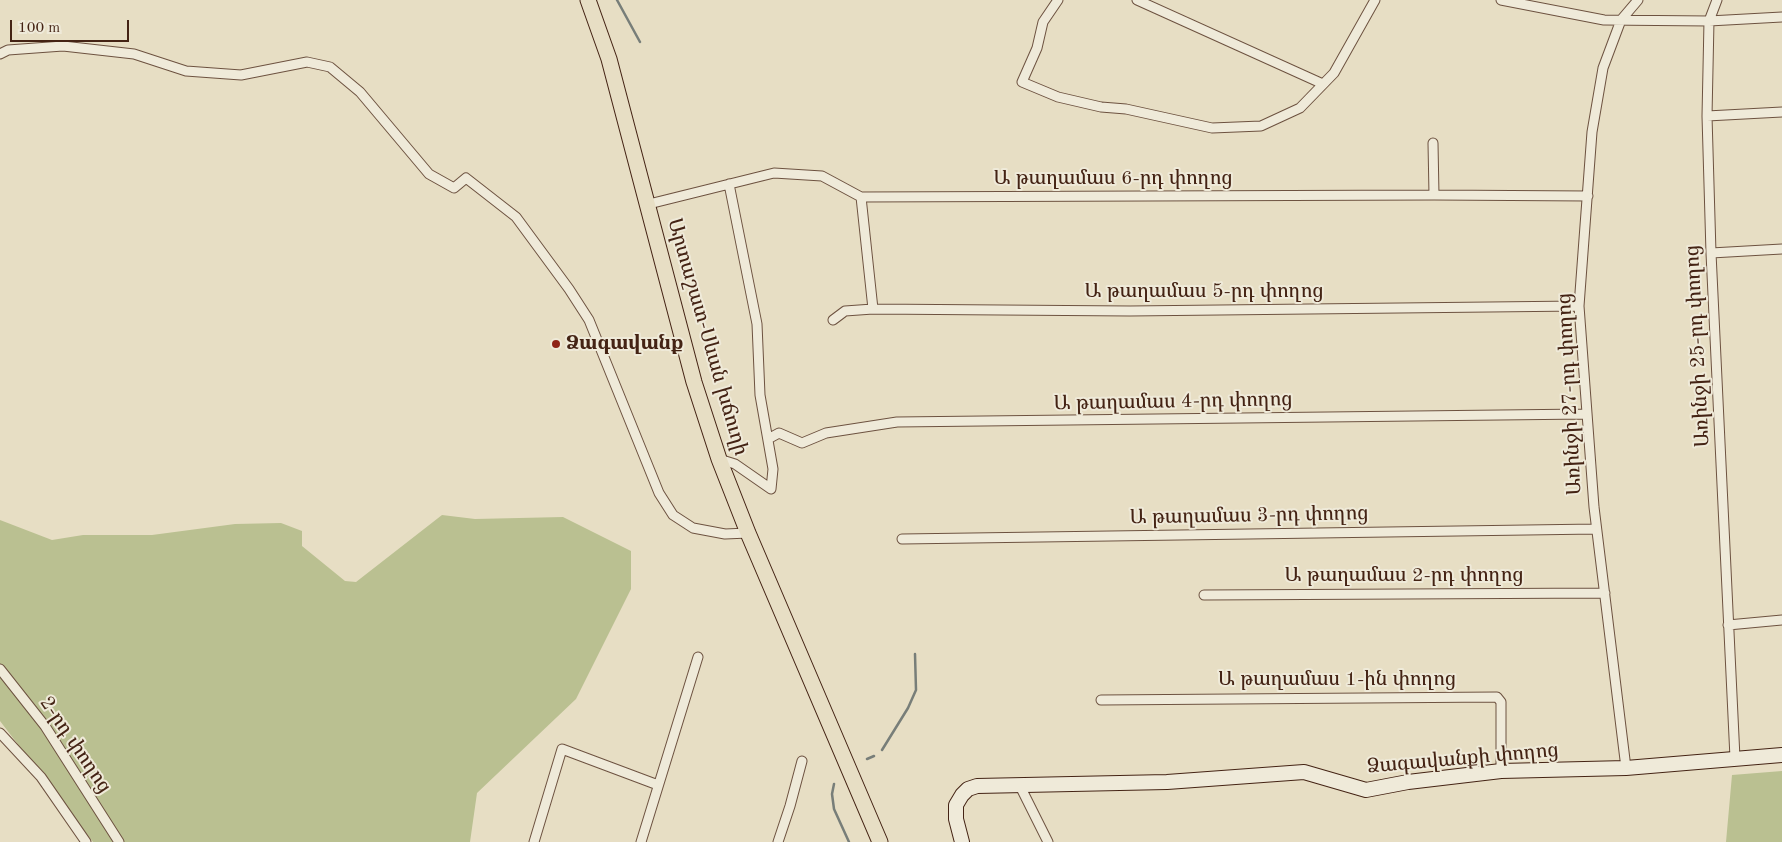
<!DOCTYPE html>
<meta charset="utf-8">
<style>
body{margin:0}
#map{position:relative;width:1782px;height:842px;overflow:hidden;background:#e7dec4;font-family:"Old Standard TT",serif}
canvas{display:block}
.scale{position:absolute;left:10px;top:20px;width:119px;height:22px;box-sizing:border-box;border:2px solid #442314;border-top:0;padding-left:6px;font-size:15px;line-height:18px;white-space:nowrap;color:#442314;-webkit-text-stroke:4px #efead9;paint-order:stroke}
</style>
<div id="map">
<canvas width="1782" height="842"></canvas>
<div class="scale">100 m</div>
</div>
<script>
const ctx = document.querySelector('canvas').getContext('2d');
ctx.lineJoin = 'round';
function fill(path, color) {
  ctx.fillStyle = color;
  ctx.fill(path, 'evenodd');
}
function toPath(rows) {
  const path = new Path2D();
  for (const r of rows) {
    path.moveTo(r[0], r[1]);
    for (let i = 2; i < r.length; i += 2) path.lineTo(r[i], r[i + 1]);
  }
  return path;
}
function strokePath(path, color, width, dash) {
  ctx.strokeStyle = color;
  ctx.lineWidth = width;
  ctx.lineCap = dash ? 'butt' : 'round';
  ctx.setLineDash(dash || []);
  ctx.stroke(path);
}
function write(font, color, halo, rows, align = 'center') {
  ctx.font = font + ' "Old Standard TT","Noto Serif Armenian",serif';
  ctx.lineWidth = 4;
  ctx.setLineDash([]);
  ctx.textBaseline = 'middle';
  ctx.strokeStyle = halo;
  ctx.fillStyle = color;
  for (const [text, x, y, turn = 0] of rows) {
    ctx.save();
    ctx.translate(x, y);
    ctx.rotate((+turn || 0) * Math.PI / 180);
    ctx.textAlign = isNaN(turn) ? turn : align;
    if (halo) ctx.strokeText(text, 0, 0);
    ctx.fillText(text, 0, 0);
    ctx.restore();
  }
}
fill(toPath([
 [442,515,475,519,563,517,631,551,631,589,576,699,477,793,470,842,93,842,0,721,0,520,52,540,83,535,152,535,235,524,281,523,302,531,302,546,345,581,356,582],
 [1782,771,1782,842,1726,842,1732,775]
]), '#bac091');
strokePath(toPath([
 [617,0,640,42],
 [882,750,908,708,916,690,915,654],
 [867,759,874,756],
 [834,784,832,794,834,809,849,842]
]), '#787e79', 2.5);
const street = toPath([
 [1058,0,1043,22,1037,48,1022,82,1058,97,1101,107,1126,109,1212,128,1261,126,1300,108,1334,73,1375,0],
 [1137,0,1323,84],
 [1501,0,1604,20,1709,21,1707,116,1711,253,1735,758],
 [1717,0,1709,21,1782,17],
 [0,54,8,50,63,46,134,54,186,71,241,75,307,62,330,67,360,92,429,174,454,188,466,178,516,217,569,289,589,320,659,493,673,515,693,528,725,534,748,533],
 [1707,116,1782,112],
 [1433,143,1434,195],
 [861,197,873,309],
 [649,204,774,173,822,176,861,197,1434,195,1588,196],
 [1711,253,1782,249],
 [833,320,845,311,873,309,1130,311,1579,306],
 [768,439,779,433,802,443,826,433,897,422,1586,414],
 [719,459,735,464,771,489,773,469,760,395,757,324,729,184],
 [902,539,1596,529],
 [1204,595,1605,593],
 [1728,625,1782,620],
 [0,669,45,726,119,842],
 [1101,700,1497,697,1501,702,1501,771],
 [0,733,41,777,86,842],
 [1626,768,1594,507,1579,306,1592,132,1603,68,1621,20,1638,0],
 [1019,784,1048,842],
 [534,842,562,749,658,785],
 [641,842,698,657],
 [778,842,790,806,802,761]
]);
const secondary = toPath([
 [962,842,956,819,956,805,962,795,968,789,977,786,1167,782,1304,772,1366,790,1408,782,1501,771,1626,768,1782,755]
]);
const primary = toPath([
 [588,0,609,59,694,382,719,459,748,533,880,842]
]);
strokePath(street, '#6d5240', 11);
strokePath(secondary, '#442314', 16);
strokePath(primary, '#442314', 17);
strokePath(street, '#efead9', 9);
strokePath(secondary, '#efead9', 14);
strokePath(primary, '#e7dec4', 15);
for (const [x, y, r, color] of [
 [556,344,5,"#8f2418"]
]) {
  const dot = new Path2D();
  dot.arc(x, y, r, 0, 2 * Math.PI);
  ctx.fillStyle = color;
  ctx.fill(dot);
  strokePath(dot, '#efead9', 2);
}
write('20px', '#442314', '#efead9', [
 ["Ա թաղամաս 6-րդ փողոց",1113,179],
 ["Ա թաղամաս 5-րդ փողոց",1204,292],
 ["Արտաշատ-Սևան խճուղի",707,337,74],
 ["Առինջի 25-րդ փողոց",1698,346,-93],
 ["Առինջի 27-րդ փողոց",1570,394,-93],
 ["Ա թաղամաս 4-րդ փողոց",1173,402,-1],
 ["Ա թաղամաս 3-րդ փողոց",1249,516,-1],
 ["Ա թաղամաս 2-րդ փողոց",1404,576],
 ["Ա թաղամաս 1-ին փողոց",1337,680],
 ["2-րդ փողոց",75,745,56],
 ["Ձագավանքի փողոց",1463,759,-5]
]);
write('bold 20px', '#442314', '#efead9', [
 ["Ձագավանք",566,344]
], 'left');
</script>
